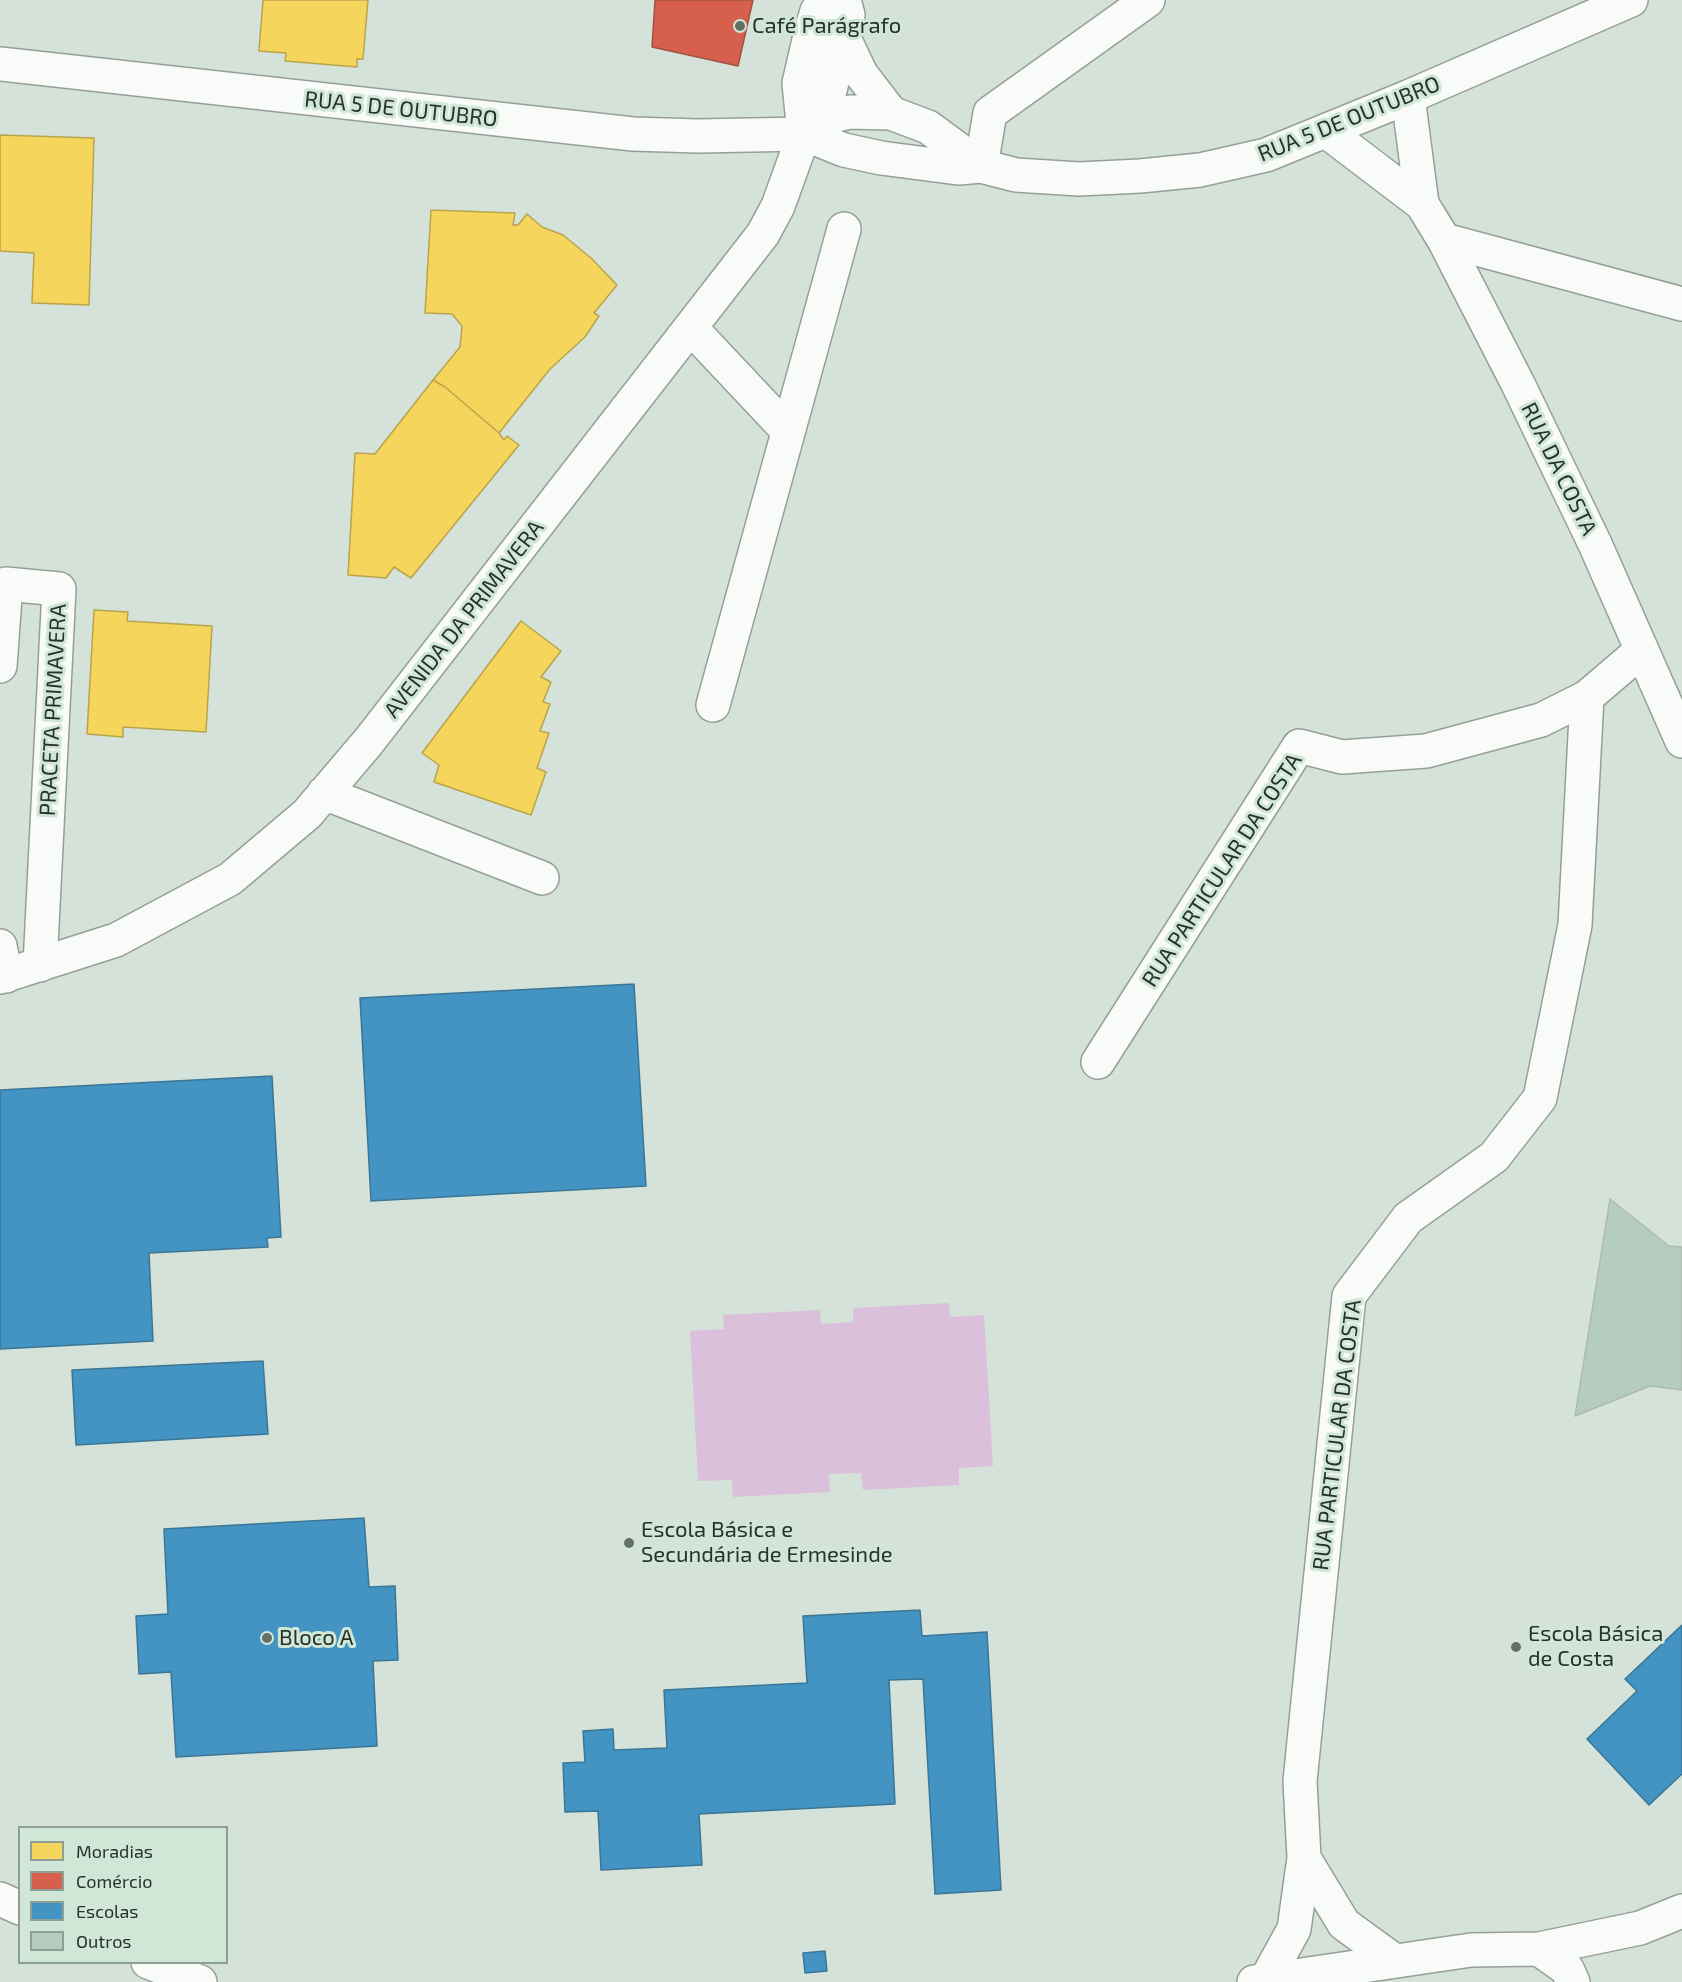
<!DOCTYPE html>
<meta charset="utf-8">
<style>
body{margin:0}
#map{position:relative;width:1682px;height:1982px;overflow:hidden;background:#d5e2d9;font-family:"Exo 2",sans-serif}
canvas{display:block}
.legend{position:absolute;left:18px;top:1826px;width:210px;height:138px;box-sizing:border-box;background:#d0e7d7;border:2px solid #8d9e92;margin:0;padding:8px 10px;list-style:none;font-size:18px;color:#28312b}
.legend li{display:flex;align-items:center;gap:12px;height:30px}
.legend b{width:30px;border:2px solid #8d9e92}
</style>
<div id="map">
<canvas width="1682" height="1982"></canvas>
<ul class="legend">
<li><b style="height:16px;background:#f6d55c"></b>Moradias</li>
<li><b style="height:16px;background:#d6604d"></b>Comércio</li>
<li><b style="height:16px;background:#4393c3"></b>Escolas</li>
<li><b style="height:16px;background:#b5cdbe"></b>Outros</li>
</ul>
</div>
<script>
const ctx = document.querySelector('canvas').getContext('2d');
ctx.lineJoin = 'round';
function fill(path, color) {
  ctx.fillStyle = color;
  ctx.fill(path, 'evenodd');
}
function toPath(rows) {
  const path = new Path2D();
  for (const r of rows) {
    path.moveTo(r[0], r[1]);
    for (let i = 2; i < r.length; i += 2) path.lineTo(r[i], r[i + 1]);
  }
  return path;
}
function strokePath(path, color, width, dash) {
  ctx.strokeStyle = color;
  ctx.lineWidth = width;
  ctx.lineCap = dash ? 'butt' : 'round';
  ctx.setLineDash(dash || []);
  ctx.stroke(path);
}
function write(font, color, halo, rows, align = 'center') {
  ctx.font = font + ' "Exo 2",sans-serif';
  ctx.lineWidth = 6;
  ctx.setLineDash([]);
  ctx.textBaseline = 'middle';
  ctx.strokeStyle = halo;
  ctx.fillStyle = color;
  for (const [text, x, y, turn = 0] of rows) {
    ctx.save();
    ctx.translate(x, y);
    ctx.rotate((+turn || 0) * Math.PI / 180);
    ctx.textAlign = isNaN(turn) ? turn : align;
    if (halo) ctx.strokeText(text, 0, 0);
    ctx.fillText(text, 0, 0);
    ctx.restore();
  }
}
fill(toPath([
 [949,1303,950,1317,984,1315,993,1466,959,1468,959,1485,863,1490,861,1473,829,1474,830,1492,733,1497,732,1480,698,1481,690,1331,724,1329,723,1315,820,1310,821,1324,853,1322,853,1308]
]), '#dac0db');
const homes = toPath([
 [263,0,368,0,363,59,357,59,357,67,285,61,286,53,259,51,263,0],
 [0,135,94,138,89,305,32,303,34,253,0,251,0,135],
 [431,210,515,213,513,225,518,225,527,214,542,227,563,235,591,258,617,285,594,313,599,316,585,337,550,369,499,433,445,387,433,380,460,347,462,326,452,314,425,313,431,210],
 [433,380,445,387,499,433,504,440,507,436,519,445,411,578,394,567,386,578,348,575,355,453,375,454,433,380],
 [94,610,128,612,127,621,212,626,206,732,123,727,123,737,87,734,94,610],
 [521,621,561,651,541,677,551,682,543,702,550,704,540,731,549,733,537,768,546,772,531,815,434,782,439,765,422,753,521,621]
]);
fill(homes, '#f6d55c');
strokePath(homes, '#b8a44d', 1.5);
const shops = toPath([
 [655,0,753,0,738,66,652,47,655,0]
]);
fill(shops, '#d6604d');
strokePath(shops, '#a25243', 1.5);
const schools = toPath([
 [634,984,646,1186,371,1201,360,998,634,984],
 [272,1076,281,1237,267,1238,268,1247,149,1253,153,1341,0,1349,0,1090,272,1076],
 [263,1361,268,1434,76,1445,72,1370,263,1361],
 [364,1518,369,1587,395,1586,398,1660,373,1661,377,1746,176,1757,171,1672,139,1674,136,1616,168,1614,164,1529,364,1518],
 [920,1610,922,1636,987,1632,1001,1890,935,1894,923,1679,889,1680,895,1804,699,1814,702,1865,601,1870,598,1811,565,1812,563,1763,585,1762,583,1731,613,1729,614,1750,667,1748,664,1690,807,1683,803,1616,920,1610],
 [1682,1625,1682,1774,1649,1805,1587,1739,1637,1691,1625,1679,1682,1625],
 [825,1951,827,1971,805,1973,803,1953,825,1951]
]);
fill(schools, '#4393c3');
strokePath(schools, '#3b7695', 1.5);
const building = toPath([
 [1610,1199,1669,1246,1682,1247,1682,1390,1650,1386,1575,1416,1610,1199]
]);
fill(building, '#b5cdbe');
strokePath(building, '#aeb9b2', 1.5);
const minor = toPath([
 [843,36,861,74,891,113],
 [1408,97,1422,204],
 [1326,131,1422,204,1444,240,1518,384,1595,544,1682,741],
 [804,134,799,83,812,27,817,11,825,0],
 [981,166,990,113,1148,0],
 [1444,240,1682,304],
 [691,328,788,431],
 [0,666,6,584,59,589,40,965],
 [713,705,844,229],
 [324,793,542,878],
 [0,946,6,976],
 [0,977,116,940,230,879,307,814,369,741,763,234,778,206,804,134,827,103,848,15,844,0],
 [1098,1062,1299,746,1342,757,1426,751,1541,720,1587,697],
 [1304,1858,1344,1924,1395,1961],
 [0,1899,20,1908],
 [1539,1949,1567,1969,1573,1982],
 [148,1962,200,1982],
 [1266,1980,1294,1929,1304,1858,1300,1781,1349,1296,1408,1218,1494,1157,1540,1098,1575,925,1587,697,1642,650],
 [1254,1982,1471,1950,1539,1949,1640,1928,1682,1911]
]);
const major = toPath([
 [0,64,633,134,698,136,804,134,844,150,881,158,958,168,981,166,1016,175,1079,179,1140,176,1200,170,1266,155,1408,97,1631,0],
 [804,134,824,118,850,112,891,113,928,127,981,166]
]);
strokePath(minor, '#959f98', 36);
strokePath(major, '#959f98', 36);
strokePath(minor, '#f9fbf9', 33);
strokePath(major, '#f9fbf9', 33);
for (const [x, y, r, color] of [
 [740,26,6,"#656f68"],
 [629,1543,6,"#656f68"],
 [267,1638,6,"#656f68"],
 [1516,1647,6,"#656f68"]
]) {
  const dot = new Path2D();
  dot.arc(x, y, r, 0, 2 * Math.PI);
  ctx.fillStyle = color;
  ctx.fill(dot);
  strokePath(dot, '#d0e7d7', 2);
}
write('22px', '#28312b', '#d0e7d7', [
 ["Café Parágrafo",752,26],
 ["Escola Básica e",641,1530],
 ["Secundária de Ermesinde",641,1555],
 ["Escola Básica",1528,1634],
 ["de Costa",1528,1659],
 ["Bloco A",279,1638]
], 'left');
write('22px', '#28312b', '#d0e7d7', [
 ["RUA 5 DE OUTUBRO",401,109,6],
 ["RUA 5 DE OUTUBRO",1349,119,-22],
 ["RUA DA COSTA",1559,469,64],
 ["AVENIDA DA PRIMAVERA",464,619,-52],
 ["PRACETA PRIMAVERA",53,710,-87],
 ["RUA PARTICULAR DA COSTA",1222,870,-57],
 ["RUA PARTICULAR DA COSTA",1337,1435,-83]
]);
</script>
